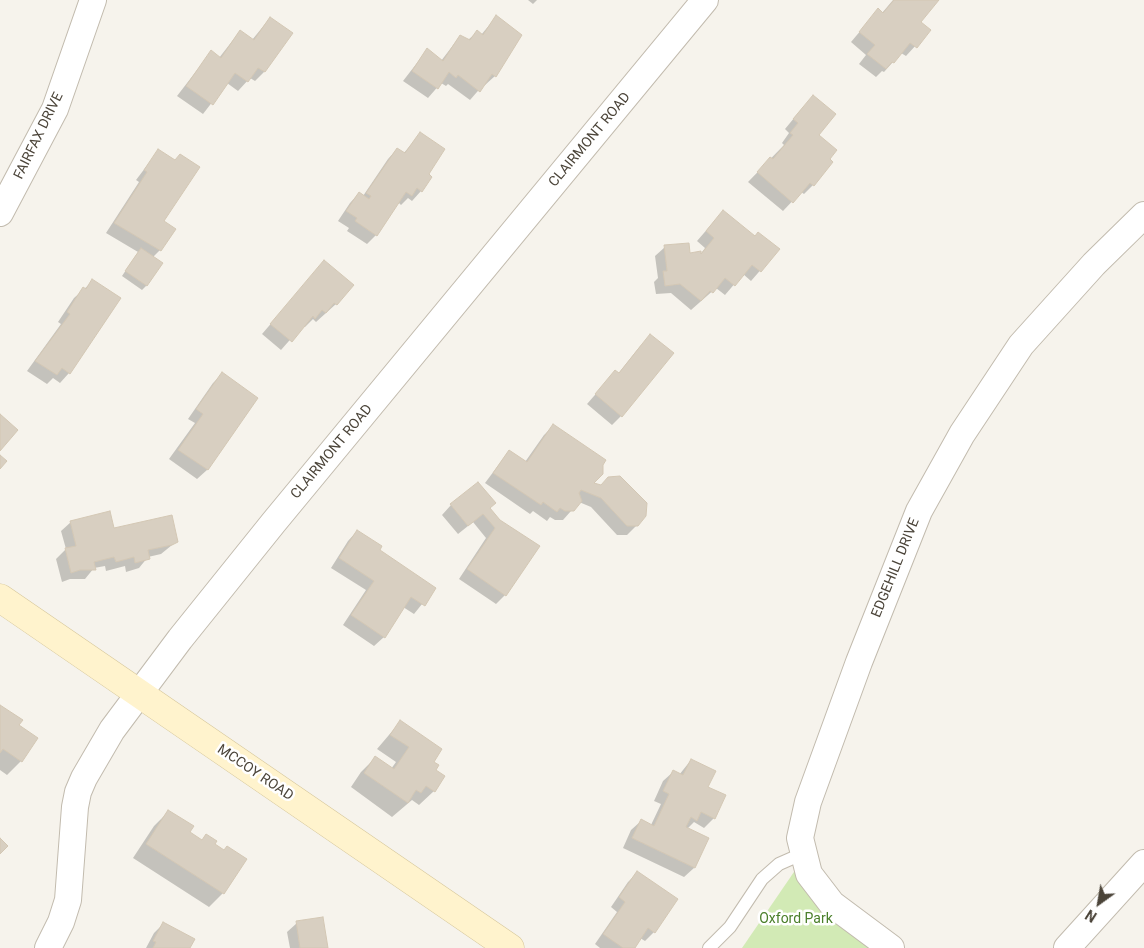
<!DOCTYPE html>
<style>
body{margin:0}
#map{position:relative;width:1144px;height:948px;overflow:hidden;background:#f6f3ec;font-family:Roboto,sans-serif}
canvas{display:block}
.north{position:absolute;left:1074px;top:878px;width:50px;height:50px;-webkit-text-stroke:4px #fff;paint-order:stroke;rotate:212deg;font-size:14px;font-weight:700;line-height:20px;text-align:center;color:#4b4439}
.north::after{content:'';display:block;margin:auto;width:18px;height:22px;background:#4b4439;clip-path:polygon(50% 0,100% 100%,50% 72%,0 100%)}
</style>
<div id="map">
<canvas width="1144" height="948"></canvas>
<div class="north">N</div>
</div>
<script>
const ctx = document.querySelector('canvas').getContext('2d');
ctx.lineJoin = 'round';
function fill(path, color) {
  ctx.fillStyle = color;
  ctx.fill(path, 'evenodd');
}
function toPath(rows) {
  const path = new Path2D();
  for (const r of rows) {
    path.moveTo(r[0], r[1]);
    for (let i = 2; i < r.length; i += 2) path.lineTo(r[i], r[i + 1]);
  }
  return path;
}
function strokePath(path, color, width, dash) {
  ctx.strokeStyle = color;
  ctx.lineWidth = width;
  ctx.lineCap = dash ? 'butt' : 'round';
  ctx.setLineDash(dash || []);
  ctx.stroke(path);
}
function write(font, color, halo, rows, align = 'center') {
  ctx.font = font + ' Roboto,sans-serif';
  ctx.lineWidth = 5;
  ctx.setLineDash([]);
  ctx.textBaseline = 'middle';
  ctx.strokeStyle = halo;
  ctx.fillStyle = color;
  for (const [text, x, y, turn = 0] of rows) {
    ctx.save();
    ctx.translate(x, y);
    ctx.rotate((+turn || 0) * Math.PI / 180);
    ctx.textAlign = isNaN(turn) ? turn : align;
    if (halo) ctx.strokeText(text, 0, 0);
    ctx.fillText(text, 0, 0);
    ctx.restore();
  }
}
fill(toPath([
 [796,869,877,948,742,948]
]), '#d2eab5');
fill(toPath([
 [528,0,537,0,533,4],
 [893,0,937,0,919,22,929,31,906,56,901,53,884,72,882,71,876,77,859,64,866,55,851,42,878,10,882,13],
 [496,17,495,76,485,85,484,84,470,100,448,84,446,86,441,83,428,98,403,81,427,50,441,61,460,36,468,40,477,32,481,35],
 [270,18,291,33,264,72,255,81,250,78,238,91,227,83,203,114,177,96,211,52,219,58,240,31,252,40],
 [804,106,818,135,813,185,804,194,801,192,783,211,748,182,784,145,782,143,789,133,785,129],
 [420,134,427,174,421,191,412,201,408,198,401,205,398,202,376,235,367,244,347,231,349,228,338,221,350,203,359,193,363,196,388,159,397,149,403,154],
 [158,151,162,221,160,250,153,257,146,286,142,290,122,276,138,252,106,233,139,182,136,180],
 [723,211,755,237,778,250,751,281,743,274,725,295,716,288,691,310,671,293,656,294,654,282,658,278,655,256,665,247,689,254,700,255,705,248,697,241],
 [324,262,336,304,316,322,313,319,305,327,303,325,281,350,262,334],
 [93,281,69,373,60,383,53,378,47,384,27,371,61,324,58,322,74,298],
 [641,345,621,416,612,425,587,404,615,372,618,374],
 [222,374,257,398,207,470,197,479,169,459,195,423,188,419,213,383],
 [553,426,591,484,637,525,627,535,617,535,591,507,579,502,563,520,555,520,550,517,547,521,533,511,530,514,485,483,509,451,525,462,544,435],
 [451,505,489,508,499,521,505,595,496,604,459,579,486,538,473,522,458,534,442,515],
 [71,522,113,529,177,541,161,554,148,557,139,568,126,572,125,566,106,571,105,566,94,568,85,579,70,579,62,582,56,559,66,549,61,531],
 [357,531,378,551,435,588,414,614,403,607,384,637,374,646,343,625,366,590,331,568,348,541],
 [0,706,18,725,21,761,7,775,0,770],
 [400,722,432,762,435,770,434,791,419,805,412,800,392,817,351,787,361,772,375,758,391,769,396,762,377,749],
 [691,760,707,788,714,818,704,828,694,822,687,829,707,839,694,868,684,877,623,848,631,830,641,821,651,825,661,804,654,801,663,781,673,772,679,775],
 [168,812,188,832,202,841,213,844,223,893,209,907,133,858,154,826],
 [637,873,654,932,645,941,640,938,633,948,600,948,595,944,617,912,611,907,628,882],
 [164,923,189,948,146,948,154,933],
 [297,923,327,948,290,948,287,932]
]), '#0003');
const building = toPath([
 [894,0,939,0,921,22,931,30,917,48,910,43,894,63,892,62,886,69,867,54,875,45,859,32,878,8,883,13,894,0],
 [496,15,522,35,496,77,492,74,480,92,458,75,456,78,449,72,438,89,412,71,427,48,443,61,460,35,470,40,477,30,483,35,496,15],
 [270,17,293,33,265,72,258,68,248,82,235,73,213,105,186,86,211,50,221,58,240,30,254,40,270,17],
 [813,95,836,114,819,135,837,150,830,159,833,162,814,186,810,183,793,203,757,172,770,157,773,159,793,135,790,133,798,123,793,119,813,95],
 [420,132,445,149,429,174,432,177,422,192,417,188,412,196,406,192,377,236,355,221,357,218,346,211,359,192,369,199,371,196,366,193,397,148,405,153,420,132],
 [158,149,175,160,180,154,200,167,164,221,176,229,161,251,114,223,147,172,144,170,158,149],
 [723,210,755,236,758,232,780,249,761,272,752,265,735,286,725,278,713,293,710,291,701,301,680,284,665,286,663,271,667,271,664,245,689,243,690,253,701,251,701,254,714,238,706,231,723,210],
 [141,248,163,263,147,286,125,271,141,248],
 [324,260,354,285,337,305,334,303,326,313,322,310,315,319,313,316,292,342,270,324,324,260],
 [92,279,121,298,70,374,62,368,57,375,35,361,70,314,67,312,83,287,86,289,92,279],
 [650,334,674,353,622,417,595,394,615,370,619,373,650,334],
 [222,372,258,398,208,470,178,450,203,414,196,409,222,372],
 [0,414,18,430,0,451,0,414],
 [553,424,606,460,603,465,603,474,594,483,601,485,608,477,620,476,647,503,646,516,638,526,627,526,601,498,581,490,579,493,582,501,574,511,565,511,560,508,557,512,543,502,541,505,493,473,509,450,527,462,553,424],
 [0,455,7,461,0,469,0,455],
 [478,482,496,503,490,508,500,520,540,546,506,596,467,569,495,528,483,514,468,526,450,504,478,482],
 [110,511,114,528,172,515,178,542,172,545,148,550,150,559,135,563,134,557,116,562,114,557,94,562,96,570,80,570,71,573,65,548,76,546,70,521,110,511],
 [357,530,382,546,380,550,436,588,425,606,411,597,385,638,351,615,374,581,339,558,357,530],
 [0,705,23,720,19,725,38,738,22,762,3,749,0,753,0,705],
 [400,720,442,749,434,762,439,765,436,770,445,776,435,792,426,786,421,793,416,790,408,803,364,773,375,756,394,769,409,747,390,735,400,720],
 [691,759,716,771,708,787,726,795,715,819,701,812,697,821,691,817,686,827,709,838,695,868,632,838,641,819,654,826,669,794,663,791,673,770,683,775,691,759],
 [168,810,194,826,190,832,202,840,206,834,217,841,215,844,224,850,227,846,247,859,224,894,146,844,168,810],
 [0,838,8,846,0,854,0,838],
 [637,871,678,899,655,933,648,928,635,948,623,948,603,934,625,902,619,897,637,871],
 [323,917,328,948,300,948,296,921,323,917],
 [163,922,195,939,190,948,153,948,156,942,153,941,163,922]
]);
fill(building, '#d8cfc1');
strokePath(building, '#d3c7b4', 1);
const service = toPath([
 [709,948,730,927,762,879,779,864,804,853]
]);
const minor = toPath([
 [0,213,55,109,93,0],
 [48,948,61,922,68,900,75,807,78,792,84,778,112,730,180,639,274,522,705,0],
 [891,948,832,904,809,874,800,838,808,802,859,662,919,511,962,434,1021,345,1094,264,1144,215],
 [1067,948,1144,863]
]);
const secondary = toPath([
 [0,598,510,948]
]);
strokePath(service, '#c2bbae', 14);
strokePath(minor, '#c2bbae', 28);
strokePath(secondary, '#d6c79b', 29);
strokePath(service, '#fff', 12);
strokePath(minor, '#fff', 26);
strokePath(secondary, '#fff3cd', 28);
write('14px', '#4b4439', '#fff', [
 ["FAIRFAX DRIVE",39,136,-64],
 ["CLAIRMONT ROAD",590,140,-50],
 ["CLAIRMONT ROAD",332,452,-50],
 ["EDGEHILL DRIVE",896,568,-68],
 ["MCCOY ROAD",255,773,34]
]);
write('14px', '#4a7f2a', '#fff', [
 ["Oxford Park",796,919]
]);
</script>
